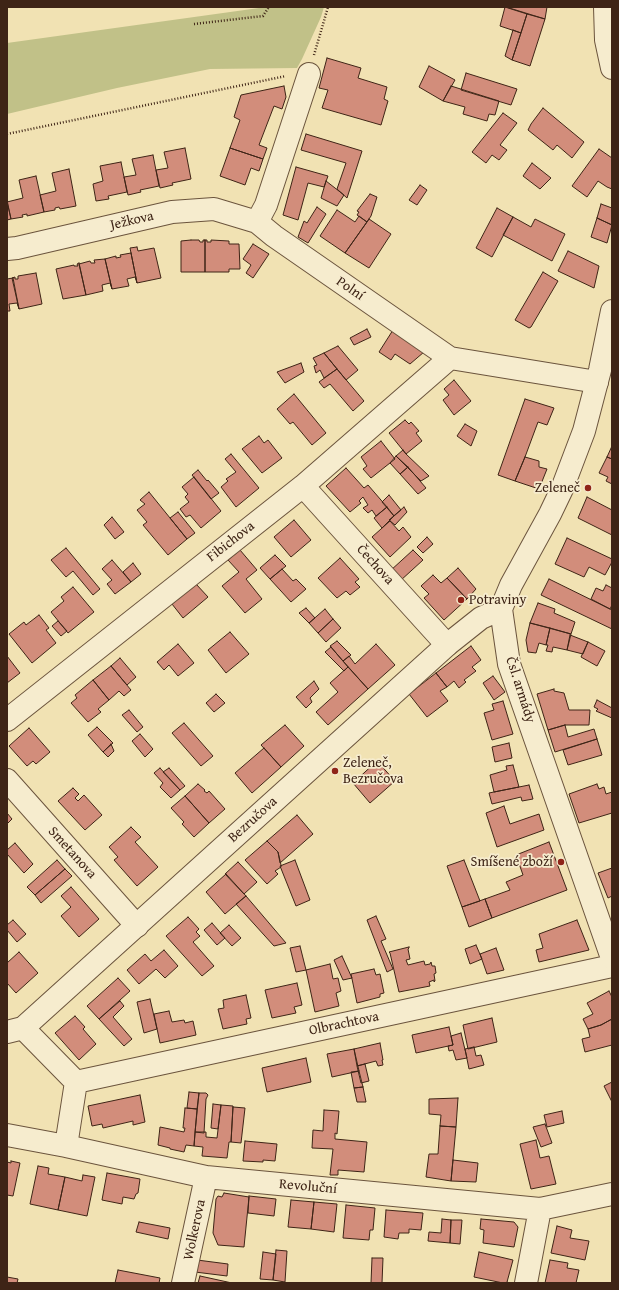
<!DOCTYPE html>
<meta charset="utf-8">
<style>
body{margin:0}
#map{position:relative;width:619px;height:1290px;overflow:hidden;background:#f1e2b3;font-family:"Gentium Book Plus",serif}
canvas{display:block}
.frame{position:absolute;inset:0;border:8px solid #3e2416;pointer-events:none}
</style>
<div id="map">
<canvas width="619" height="1290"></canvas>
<div class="frame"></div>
</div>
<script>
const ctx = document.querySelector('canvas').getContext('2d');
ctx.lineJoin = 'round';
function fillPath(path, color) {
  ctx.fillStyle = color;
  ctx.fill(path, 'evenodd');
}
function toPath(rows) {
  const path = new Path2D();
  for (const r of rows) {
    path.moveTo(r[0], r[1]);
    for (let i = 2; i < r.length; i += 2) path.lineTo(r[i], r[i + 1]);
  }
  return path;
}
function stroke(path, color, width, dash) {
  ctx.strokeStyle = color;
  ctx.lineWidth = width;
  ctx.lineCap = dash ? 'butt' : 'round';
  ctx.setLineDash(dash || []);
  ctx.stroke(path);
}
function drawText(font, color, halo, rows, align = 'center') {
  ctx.font = font + ' "Gentium Book Plus",serif';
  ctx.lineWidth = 3.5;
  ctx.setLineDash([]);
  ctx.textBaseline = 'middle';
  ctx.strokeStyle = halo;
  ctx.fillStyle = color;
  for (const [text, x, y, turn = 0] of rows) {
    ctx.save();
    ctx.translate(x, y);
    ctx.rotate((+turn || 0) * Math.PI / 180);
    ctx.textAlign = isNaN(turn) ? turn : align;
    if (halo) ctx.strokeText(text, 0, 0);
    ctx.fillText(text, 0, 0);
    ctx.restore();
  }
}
fillPath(toPath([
 [260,7,324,7,321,17,302,59,297,68,210,69,117,88,7,114,7,43,259,8]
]), '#c1c188');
const building = toPath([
 [505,7,527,14,521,33,500,26,505,7],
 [506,7,547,7,545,19,506,7],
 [527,14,545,19,530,66,512,60,527,14],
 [513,30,521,33,512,60,505,56,513,30],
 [327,58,361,68,358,78,387,87,384,99,388,101,381,125,322,108,328,90,319,88,327,58],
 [429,66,455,80,443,101,419,87,429,66],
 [466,73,517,89,511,105,461,90,466,73],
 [284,86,286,97,282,109,274,106,259,145,267,148,263,159,230,148,240,120,234,117,241,95,284,86],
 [451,86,499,101,495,115,489,114,487,121,463,114,465,107,443,101,451,86],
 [543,108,584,142,572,158,557,145,553,150,528,130,531,124,543,108],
 [503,113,517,123,500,145,507,150,499,160,492,155,486,163,472,152,503,113],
 [306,134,362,151,347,198,337,189,346,163,301,150,306,134],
 [185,148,191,179,172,183,173,185,160,188,156,170,168,168,164,152,185,148],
 [230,148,263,159,259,171,251,168,245,185,220,176,230,148],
 [599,149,612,158,612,189,607,187,598,181,587,197,572,186,599,149],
 [153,155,159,186,140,190,141,192,128,195,124,177,136,175,132,159,153,155],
 [121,162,127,192,108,196,109,199,96,201,93,184,103,181,100,166,121,162],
 [532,163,551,178,540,189,523,176,532,163],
 [296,167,328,176,324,187,308,183,298,220,283,215,296,167],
 [69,169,76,206,60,209,59,207,55,208,55,210,44,212,40,195,56,191,52,173,69,169],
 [36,176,44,212,27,216,27,214,22,215,23,217,11,219,7,202,23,198,19,180,36,176],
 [326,181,344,195,337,206,321,198,326,181],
 [420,185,427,190,417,205,409,200,420,185],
 [370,194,377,197,371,216,367,222,357,215,359,212,357,211,370,194],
 [7,200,11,219,7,220,7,200],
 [601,204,612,208,612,225,597,218,601,204],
 [317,207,326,214,308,243,298,237,304,221,307,223,317,207],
 [497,208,513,217,492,257,476,248,497,208],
 [337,210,355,222,359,216,367,222,345,253,320,236,337,210],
 [513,217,531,227,535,219,565,234,552,261,503,235,513,217],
 [597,218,612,225,607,243,591,237,597,218],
 [369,219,391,234,369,268,345,253,369,219],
 [191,240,199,240,200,242,203,242,203,240,205,240,205,272,181,272,181,241,191,240],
 [205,240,207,240,207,242,211,242,211,240,229,241,229,244,239,244,240,269,229,269,229,272,205,272,205,240],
 [253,244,269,254,253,278,246,273,251,265,243,259,253,244],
 [137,247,138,251,154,248,161,278,137,283,130,248,137,247],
 [568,251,599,266,594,288,558,271,568,251],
 [131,253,137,283,135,277,127,279,129,286,112,289,105,259,116,256,116,258,121,257,120,255,131,253],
 [105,259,112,289,110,283,102,285,103,291,86,295,79,264,90,261,91,263,95,263,94,260,105,259],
 [79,263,86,295,63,299,56,269,74,265,74,266,78,266,77,264,79,263],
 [543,272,558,281,531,327,529,328,515,320,543,272],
 [36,273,42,304,19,309,12,278,15,277,15,279,18,279,18,276,36,273],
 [13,278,19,309,17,303,9,304,10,311,7,311,7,279,13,278],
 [367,329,371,337,354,345,350,338,367,329],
 [393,330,424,352,410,364,395,354,391,360,379,352,393,330],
 [338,346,358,370,346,380,324,353,338,346],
 [324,353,337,369,324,378,320,370,316,373,314,366,317,365,313,358,324,353],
 [301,363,304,372,285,383,277,372,301,363],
 [337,369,364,401,353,411,330,384,324,388,319,382,337,369],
 [454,380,471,401,454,415,443,400,449,395,444,389,454,380],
 [294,394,326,433,312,445,293,422,290,424,277,409,294,394],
 [525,399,554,408,547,425,538,422,525,457,515,481,498,475,525,399],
 [405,420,409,424,411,422,419,431,416,433,422,441,406,454,389,433,405,420],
 [465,424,477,431,471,446,457,436,465,424],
 [259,436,264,443,268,440,282,458,262,473,242,449,259,436],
 [381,441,395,459,371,478,363,469,367,466,361,457,381,441],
 [612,446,612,459,607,457,612,446],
 [403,450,406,454,429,476,421,481,396,456,403,450],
 [231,454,259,488,236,507,221,487,228,481,226,479,236,472,225,459,231,454],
 [396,456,408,467,400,474,390,463,396,456],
 [525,457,539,461,539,467,547,469,539,489,515,481,525,457],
 [607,457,612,459,612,484,606,481,608,477,599,473,607,457],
 [408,467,426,488,418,494,400,474,408,467],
 [346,468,364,488,368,485,387,507,376,516,372,510,368,513,363,508,368,505,363,497,359,501,361,503,350,512,326,486,346,468],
 [198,470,207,481,208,480,219,493,211,499,192,475,198,470],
 [194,477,221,511,201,528,190,515,186,517,180,509,189,502,185,497,188,494,182,487,194,477],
 [149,492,187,539,168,555,143,525,147,522,137,510,145,504,140,500,149,492],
 [389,495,401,510,394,516,382,502,389,495],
 [587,497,612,510,612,535,578,518,587,497],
 [387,507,394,516,382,528,374,518,387,507],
 [404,507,407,512,395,525,389,520,404,507],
 [178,512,195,533,187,539,170,518,178,512],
 [112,517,124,532,115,539,104,525,112,517],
 [294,520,311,540,291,557,274,537,294,520],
 [390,521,399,531,403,527,411,537,390,557,372,537,390,521],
 [427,537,433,544,423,553,417,547,427,537],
 [567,538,612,559,612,562,605,575,589,567,584,577,555,564,567,538],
 [66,548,100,589,93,595,73,571,66,577,51,560,66,548],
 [240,550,257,570,246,579,262,599,245,613,222,586,239,572,228,560,240,550],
 [413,550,423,560,400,581,390,571,413,550],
 [275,555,286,566,270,579,260,568,275,555],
 [340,558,359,579,355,582,360,587,350,595,346,591,337,598,318,578,340,558],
 [112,560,131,582,115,594,107,584,112,580,102,569,112,560],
 [133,563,141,574,131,582,123,572,133,563],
 [458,568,476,589,467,599,447,578,458,568],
 [282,569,293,581,296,579,306,589,291,602,270,579,282,569],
 [433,575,441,583,447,578,467,599,444,620,424,598,429,594,421,586,433,575],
 [549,579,612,610,612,629,541,595,549,579],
 [196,584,208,597,183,618,172,604,196,584],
 [606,585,612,588,612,605,610,609,591,599,596,588,603,591,606,585],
 [73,587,94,612,68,633,51,612,64,601,61,597,73,587],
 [538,603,555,609,554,613,575,622,571,634,530,623,538,603],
 [306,608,315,618,309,623,299,613,306,608],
 [325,609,333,619,318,633,309,623,325,609],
 [39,615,49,628,46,630,56,643,32,663,9,634,24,622,26,625,39,615],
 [333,619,341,628,326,642,318,633,333,619],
 [58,621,67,631,61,636,52,626,58,621],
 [530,623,550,628,546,645,539,643,536,653,528,652,526,640,530,623],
 [550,628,571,634,567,650,553,647,552,652,546,651,548,645,546,645,550,628],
 [230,632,249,654,226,673,208,650,230,632],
 [570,635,588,642,583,654,567,650,570,635],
 [337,641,351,655,343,661,330,646,337,641],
 [588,642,605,651,597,666,581,657,588,642],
 [178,644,194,663,178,676,169,665,164,670,157,662,178,644],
 [376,644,395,665,368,689,343,661,349,656,355,664,376,644],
 [471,646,481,660,472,667,476,671,464,680,466,682,459,688,454,681,447,687,436,673,471,646],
 [331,647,348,667,344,671,325,652,331,647],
 [7,656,20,673,7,683,7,656],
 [120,658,136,677,127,685,111,666,120,658],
 [111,666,131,690,124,696,119,691,109,700,93,680,111,666],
 [348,667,368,689,328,725,316,712,338,692,330,683,348,667],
 [436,673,447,687,440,691,448,701,427,717,409,694,436,673],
 [493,676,505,692,494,700,483,683,493,676],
 [93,680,109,700,98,709,101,712,88,722,71,703,77,698,75,695,93,680],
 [314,681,319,689,310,698,312,702,306,708,296,697,314,681],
 [554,689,554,691,564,693,569,710,590,710,589,725,565,725,548,730,537,694,554,689],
 [216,694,225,703,214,712,206,703,216,694],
 [597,700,612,708,612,718,596,711,598,709,594,707,597,700],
 [503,701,513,734,492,740,484,713,494,710,492,704,503,701],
 [129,710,143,727,137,732,122,715,129,710],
 [184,723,213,756,201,766,172,733,184,723],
 [285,725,304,746,281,767,261,745,285,725],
 [565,725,568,737,594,729,597,739,555,752,548,730,565,725],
 [97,727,113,743,103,752,88,735,97,727],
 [29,728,50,752,36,764,33,761,27,766,9,746,29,728],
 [140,734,153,749,145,757,132,741,140,734],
 [597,739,602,755,568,765,563,750,597,739],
 [509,743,512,758,495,762,492,747,509,743],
 [111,744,114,751,108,757,103,752,111,744],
 [264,748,281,767,252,793,235,773,264,748],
 [377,761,395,781,370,803,353,783,377,761],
 [513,765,519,787,494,792,490,775,507,770,506,766,513,765],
 [160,768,180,790,171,798,160,787,163,783,154,773,160,768],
 [169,768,185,786,180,790,163,772,169,768],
 [198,784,205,790,204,791,207,793,209,791,225,809,209,823,185,796,198,784],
 [597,784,599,789,604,787,606,794,612,792,612,813,579,823,569,794,597,784],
 [529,785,533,799,522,801,521,797,492,804,489,793,529,785],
 [73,788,79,794,75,798,78,801,84,795,102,815,85,830,58,801,73,788],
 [185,796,209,823,194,837,182,824,184,822,171,808,185,796],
 [504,806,510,824,539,814,544,830,497,847,486,813,504,806],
 [7,813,12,819,7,824,7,813],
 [297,815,313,834,280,863,278,852,267,841,297,815],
 [131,827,141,837,135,842,158,867,137,886,114,860,118,857,109,847,131,827],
 [267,841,278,852,281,865,281,867,275,871,278,874,267,884,245,860,267,841],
 [549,842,567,890,492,918,485,899,510,890,506,882,523,875,516,855,549,842],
 [15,843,33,864,24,873,7,854,7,850,15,843],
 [57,860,65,869,35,895,27,887,57,860],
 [295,860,310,900,296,906,280,866,295,860],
 [464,860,480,901,462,907,447,866,464,860],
 [238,862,257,882,244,894,225,874,238,862],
 [612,868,612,896,608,898,598,873,612,868],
 [65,869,72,876,41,903,35,895,65,869],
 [226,874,246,896,225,914,206,892,226,874],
 [71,887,99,919,79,937,61,916,71,907,61,896,71,887],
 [246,896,286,943,274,946,236,904,246,896],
 [485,899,492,918,469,927,462,907,485,899],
 [376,916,386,939,381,941,393,969,387,972,367,920,376,916],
 [188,917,199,929,196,932,200,936,193,942,214,966,202,976,166,936,188,917],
 [13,920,26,934,17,942,7,930,7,925,13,920],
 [577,920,589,950,539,962,536,950,543,948,539,934,577,920],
 [212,923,225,938,217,945,204,930,212,923],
 [229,925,241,938,232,946,220,933,229,925],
 [476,945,482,959,470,964,465,949,476,945],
 [300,946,306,970,296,972,290,948,300,946],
 [409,947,409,948,408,949,410,959,406,960,408,965,424,961,425,965,430,964,431,962,432,966,435,966,436,973,434,974,435,981,434,982,434,980,429,982,430,986,399,992,390,953,389,952,409,947],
 [496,948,504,970,487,974,480,954,496,948],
 [164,950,178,966,165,978,156,969,139,984,127,970,145,954,151,961,164,950],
 [19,952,38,973,16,993,7,983,7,963,19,952],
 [342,956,352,978,343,980,334,960,342,956],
 [330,964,333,979,338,978,341,991,336,993,339,1006,315,1012,306,970,330,964],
 [374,969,376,975,380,974,384,993,380,994,380,997,357,1003,351,974,374,969],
 [118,978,130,991,99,1019,87,1006,118,978],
 [297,983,302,1005,294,1007,296,1013,272,1018,265,990,297,983],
 [609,991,612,997,612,1019,601,1025,588,1029,583,1019,593,1014,587,1003,609,991],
 [246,995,251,1018,246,1019,247,1024,223,1029,218,1009,224,1008,223,1000,246,995],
 [150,999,157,1029,144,1033,137,1002,150,999],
 [120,1001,124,1006,113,1017,132,1039,124,1046,99,1019,120,1001],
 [169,1011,172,1022,184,1020,185,1023,193,1021,196,1035,160,1043,154,1014,169,1011],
 [75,1016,85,1027,83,1029,96,1044,79,1060,55,1033,75,1016],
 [492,1018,497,1042,468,1049,463,1025,492,1018],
 [612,1019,612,1045,585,1052,582,1039,590,1037,588,1029,601,1025,612,1019],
 [449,1027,453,1045,416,1053,412,1035,449,1027],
 [461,1033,467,1058,456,1060,453,1050,449,1051,448,1046,453,1045,451,1036,461,1033],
 [380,1043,383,1060,382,1060,383,1065,378,1066,376,1061,357,1066,354,1049,380,1043],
 [474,1047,476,1056,481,1055,484,1065,469,1069,465,1049,474,1047],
 [354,1049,359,1071,332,1077,327,1054,354,1049],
 [306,1058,311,1082,267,1092,262,1068,306,1058],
 [365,1064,369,1081,361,1083,357,1066,365,1064],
 [359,1071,363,1087,354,1088,351,1072,359,1071],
 [612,1082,612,1102,604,1086,612,1082],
 [363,1087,366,1102,357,1102,354,1088,363,1087],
 [189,1092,199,1093,197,1109,187,1108,189,1092],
 [199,1093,206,1093,208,1095,206,1099,204,1133,195,1132,199,1093],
 [140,1095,145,1122,133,1125,133,1121,103,1128,102,1124,92,1126,88,1106,140,1095],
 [458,1098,456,1127,440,1126,441,1115,429,1114,429,1099,458,1098],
 [213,1104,221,1105,218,1129,211,1128,213,1104],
 [221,1105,233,1106,231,1142,229,1142,227,1158,202,1156,203,1147,194,1146,195,1132,206,1132,206,1137,217,1138,221,1105],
 [233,1107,245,1108,241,1143,231,1142,233,1107],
 [185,1108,197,1109,194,1146,186,1145,184,1152,170,1149,170,1148,158,1145,160,1127,184,1132,185,1128,183,1128,185,1108],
 [324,1110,339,1111,337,1134,335,1133,335,1139,367,1142,364,1172,338,1170,338,1175,330,1175,333,1149,312,1148,313,1130,323,1131,324,1110],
 [562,1111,564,1123,547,1127,544,1115,562,1111],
 [545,1124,552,1143,541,1147,533,1127,545,1124],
 [440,1126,456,1127,451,1181,426,1177,429,1154,438,1154,440,1126],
 [536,1140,540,1158,549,1156,556,1184,531,1189,520,1144,536,1140],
 [245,1141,277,1144,275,1161,263,1160,263,1162,243,1161,245,1141],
 [453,1160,478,1163,476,1182,451,1181,453,1160],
 [11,1161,20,1163,13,1196,7,1195,7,1162,11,1163,11,1161],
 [38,1166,49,1168,48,1174,65,1177,58,1210,30,1204,38,1166],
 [107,1173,140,1179,138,1193,136,1194,134,1199,123,1197,122,1204,102,1200,107,1173],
 [83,1175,95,1177,87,1216,58,1210,65,1177,82,1181,83,1175],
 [224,1193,249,1197,244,1247,218,1245,213,1233,216,1199,218,1196,222,1197,224,1193],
 [249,1196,276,1199,274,1216,248,1213,249,1196],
 [291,1200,314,1202,311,1229,288,1227,291,1200],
 [314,1202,337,1204,334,1232,311,1229,314,1202],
 [346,1205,375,1208,373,1230,370,1230,369,1240,343,1238,346,1205],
 [386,1210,423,1213,421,1230,409,1229,409,1233,399,1233,398,1239,384,1237,386,1210],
 [442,1219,451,1220,450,1243,428,1241,429,1232,441,1233,442,1219],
 [481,1219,514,1222,518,1227,514,1247,483,1243,484,1230,480,1229,481,1219],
 [451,1220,462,1220,460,1244,450,1243,451,1220],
 [139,1222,170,1228,168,1239,136,1232,139,1222],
 [557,1226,572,1230,570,1238,589,1241,585,1260,551,1253,557,1226],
 [276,1250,287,1251,285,1282,273,1280,276,1250],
 [263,1252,276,1254,273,1280,260,1279,263,1252],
 [479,1252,513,1260,507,1282,510,1283,503,1283,474,1277,479,1252],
 [372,1258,383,1258,382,1283,371,1283,372,1258],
 [197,1260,228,1264,227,1276,195,1272,197,1260],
 [550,1260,568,1263,567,1268,579,1270,576,1283,545,1283,550,1260],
 [118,1270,160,1278,159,1283,115,1283,118,1270],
 [200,1276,232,1283,198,1283,200,1276],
 [7,1277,18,1279,17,1283,7,1283,7,1277]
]);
fillPath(building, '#d28d7b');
stroke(building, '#3e2416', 1);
const minor = toPath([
 [257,222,266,205,309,74],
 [7,249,17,248,172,212,214,209,257,222,274,236,450,358,597,382],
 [303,486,447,645],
 [7,720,303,486,450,358],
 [7,780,137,926],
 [23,1028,76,1082,66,1146],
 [76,1082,612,966],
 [7,1135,66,1146,206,1177,540,1209,612,1194],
 [183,1283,206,1177],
 [526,1283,540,1209]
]);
const tertiary = toPath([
 [605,7,606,40,612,68],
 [612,311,600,370,584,431,562,489,550,514,511,585,501,609,509,664,612,958],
 [7,1032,23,1028,447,645,481,618,501,609]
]);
stroke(minor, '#6b543d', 24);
stroke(tertiary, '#6b543d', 24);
stroke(toPath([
 [194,24,263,16,269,7],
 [314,55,328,7],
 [7,134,286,76]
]), '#3e2416', 2.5, [1, 2]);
stroke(minor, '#f6ecce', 22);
stroke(tertiary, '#f6ecce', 22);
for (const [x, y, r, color] of [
 [588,488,4,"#8f2418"],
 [461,600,4,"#8f2418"],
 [335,771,4,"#8f2418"],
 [561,862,4,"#8f2418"]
]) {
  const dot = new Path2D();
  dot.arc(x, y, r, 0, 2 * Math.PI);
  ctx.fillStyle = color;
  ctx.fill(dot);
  stroke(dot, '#f6ecce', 1.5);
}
drawText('14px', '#3e2416', '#f6ecce', [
 ["Ježkova",132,221,-13],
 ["Polní",350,289,35],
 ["Fibichova",231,542,-38],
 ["Čechova",375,565,48],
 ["Čsl. armády",520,690,72],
 ["Bezručova",253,820,-42],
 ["Smetanova",72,853,48],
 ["Olbrachtova",344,1024,-12],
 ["Revoluční",308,1187,5],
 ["Wolkerova",195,1230,-78]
]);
drawText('14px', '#3e2416', '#f6ecce', [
 ["Zeleneč",580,488],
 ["Potraviny",469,600,"left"],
 ["Zeleneč,",343,763,"left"],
 ["Bezručova",343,779,"left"],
 ["Smíšené zboží",553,862]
], 'right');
</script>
